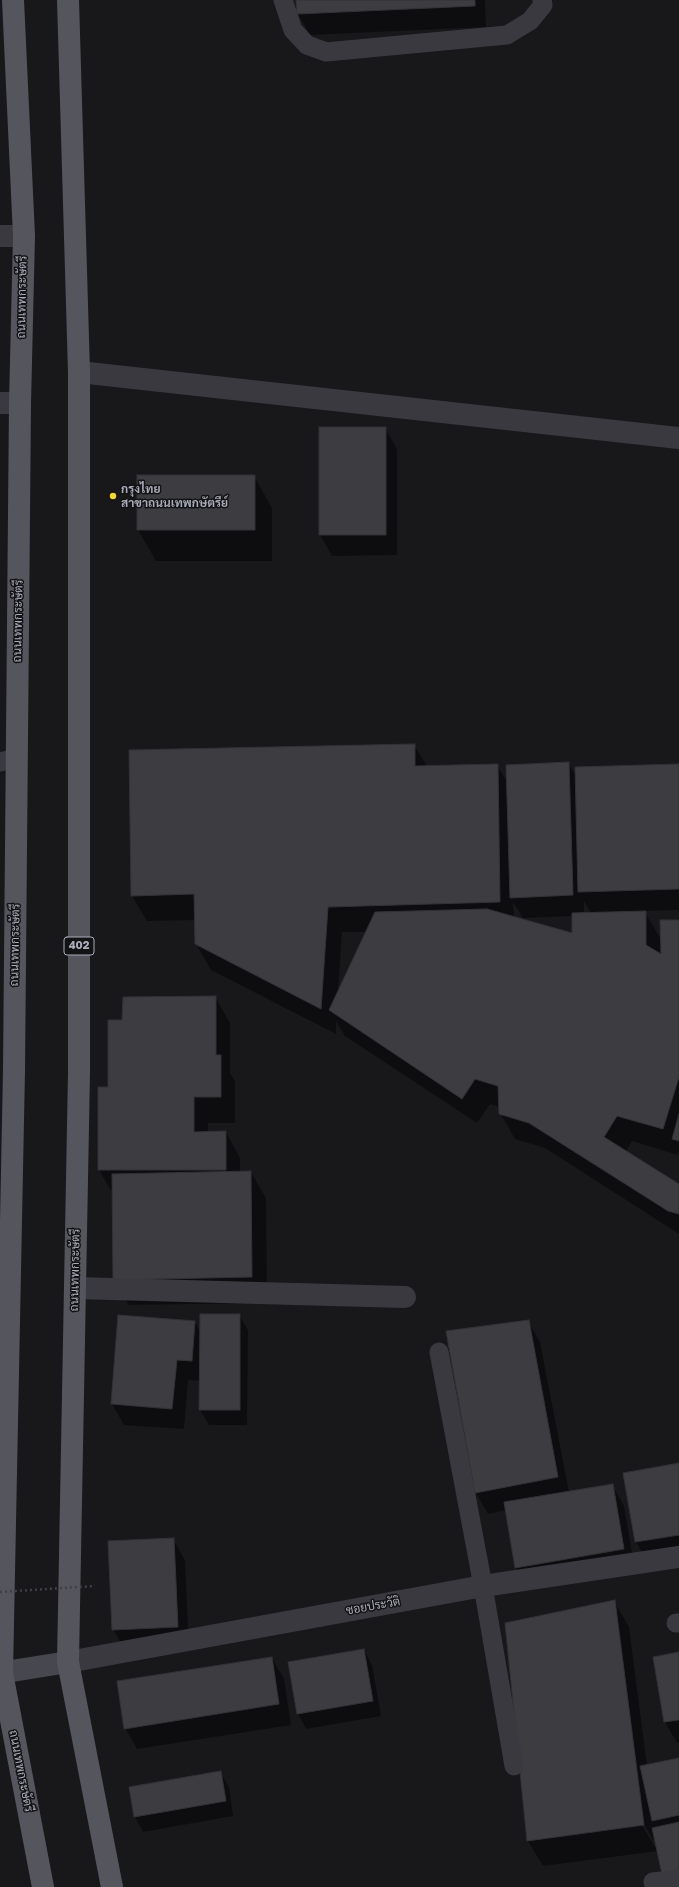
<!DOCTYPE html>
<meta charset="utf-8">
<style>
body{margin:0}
canvas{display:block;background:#18171a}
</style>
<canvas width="679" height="1887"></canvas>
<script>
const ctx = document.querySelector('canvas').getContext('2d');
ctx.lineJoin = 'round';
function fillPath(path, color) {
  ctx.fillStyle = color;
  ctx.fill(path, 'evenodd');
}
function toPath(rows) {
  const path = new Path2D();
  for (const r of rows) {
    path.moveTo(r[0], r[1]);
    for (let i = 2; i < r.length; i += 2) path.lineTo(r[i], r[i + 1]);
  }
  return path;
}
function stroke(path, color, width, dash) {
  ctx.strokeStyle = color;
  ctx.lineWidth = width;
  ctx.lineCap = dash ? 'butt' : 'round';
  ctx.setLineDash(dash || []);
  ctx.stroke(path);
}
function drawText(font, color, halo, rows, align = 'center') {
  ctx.font = font + ' "Golos Text",Sarabun,sans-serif';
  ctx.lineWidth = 3;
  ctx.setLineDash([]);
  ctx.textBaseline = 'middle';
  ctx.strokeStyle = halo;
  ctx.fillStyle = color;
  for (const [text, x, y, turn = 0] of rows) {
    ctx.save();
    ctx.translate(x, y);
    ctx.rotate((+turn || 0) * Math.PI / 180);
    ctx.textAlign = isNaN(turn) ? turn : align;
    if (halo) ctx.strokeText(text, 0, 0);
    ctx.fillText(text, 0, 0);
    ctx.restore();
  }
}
fillPath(toPath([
 [297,0,485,0,486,27,310,35,298,14],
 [385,428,397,449,397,555,332,556,320,535],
 [254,476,272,508,272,561,156,561,138,530],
 [414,745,427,766,497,765,507,782,568,763,576,776,679,766,679,910,644,911,662,941,679,921,679,1151,678,1155,632,1141,626,1151,679,1185,679,1234,545,1148,515,1139,500,1113,500,1107,490,1104,477,1123,345,1036,336,1021,336,1034,211,970,196,944,196,920,147,921,132,896],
 [584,901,591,913,584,914],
 [513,902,523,918,573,916,573,935,514,918],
 [342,932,367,932,338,992],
 [215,997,230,1023,230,1073,235,1081,235,1123,208,1123,208,1132,226,1132,240,1158,240,1172,251,1172,266,1198,267,1303,129,1305,114,1280,113,1194,99,1170,109,1088,123,1021],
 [239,1315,248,1330,247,1425,209,1425,200,1410,201,1381,188,1380,184,1429,124,1425,112,1404,119,1316,195,1322,201,1333],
 [528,1321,540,1342,569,1492,612,1485,624,1506,635,1570,528,1588,515,1567,506,1510,488,1514,476,1493],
 [679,1464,679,1558,648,1563,636,1542,624,1474],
 [173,1539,185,1560,189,1648,125,1650,113,1629],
 [614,1601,629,1627,647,1766,679,1759,679,1887,658,1851,543,1866,528,1841],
 [642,1821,657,1846,657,1850,640,1822],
 [364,1650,372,1665,381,1716,306,1729,298,1714,289,1663],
 [679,1653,679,1742,677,1743,665,1722,654,1658],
 [272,1658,284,1679,291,1725,137,1749,125,1728],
 [220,1772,229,1787,233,1816,143,1832,135,1817,130,1788]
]), '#0007');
const building = toPath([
 [296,0,475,0,475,6,297,14,296,0],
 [319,427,386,427,386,535,319,535,319,427],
 [137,475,255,475,255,530,137,530,137,475],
 [415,744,415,766,498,764,500,902,328,907,321,1009,195,944,194,894,131,896,129,750,415,744],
 [569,762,573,895,510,898,506,765,569,762],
 [679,764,679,889,578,892,575,767,679,764],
 [487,909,572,933,572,913,646,911,646,945,661,954,660,920,679,920,679,1077,663,1129,617,1116,604,1137,679,1184,679,1214,668,1211,529,1123,499,1114,498,1086,475,1079,462,1099,329,1010,375,912,487,909],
 [216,996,216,1055,221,1055,221,1097,194,1097,194,1132,226,1131,226,1170,98,1170,98,1087,108,1087,108,1020,122,1020,123,997,216,996],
 [679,1114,679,1141,672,1139,679,1114],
 [251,1171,252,1277,113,1280,112,1174,251,1171],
 [200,1314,240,1314,240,1410,199,1410,200,1314],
 [118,1315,195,1321,192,1361,177,1360,172,1409,111,1404,118,1315],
 [529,1320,558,1477,475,1493,446,1331,529,1320],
 [679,1463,679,1535,635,1542,623,1473,679,1463],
 [613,1484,624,1549,515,1568,504,1502,613,1484],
 [174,1538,178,1627,112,1630,108,1541,174,1538],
 [615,1600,644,1825,527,1841,505,1623,615,1600],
 [364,1649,373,1701,297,1714,288,1662,364,1649],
 [679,1652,679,1720,664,1722,653,1657,679,1652],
 [272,1657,279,1704,124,1729,117,1681,272,1657],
 [679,1758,679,1815,652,1821,640,1766,679,1758],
 [221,1771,226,1801,134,1817,129,1787,221,1771],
 [679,1822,679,1870,662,1874,652,1828,679,1822]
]);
fillPath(building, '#3d3d41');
stroke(building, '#323236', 1);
stroke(toPath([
 [283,0,293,30,307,45,326,52,507,35,530,21,543,5,542,0],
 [0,762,16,758],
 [439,1352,483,1586,514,1766],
 [676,1623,679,1623],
 [653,1882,679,1879]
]), '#39393f', 19);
stroke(toPath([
 [0,236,24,236],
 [79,372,679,438],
 [0,403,20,403],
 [75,1288,405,1297],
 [68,1662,483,1586,679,1557]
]), '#39393f', 22);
stroke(toPath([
 [0,1673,68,1662]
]), '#47474f', 22);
stroke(toPath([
 [13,0,24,236,20,403,14,1070,2,1673,43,1887],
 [68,0,79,372,79,1072,68,1662,112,1887]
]), '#55555e', 22);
stroke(toPath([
 [0,1592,95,1586]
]), '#3f3f46', 2.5, [2, 3]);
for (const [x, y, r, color] of [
 [113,496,4,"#f1d739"]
]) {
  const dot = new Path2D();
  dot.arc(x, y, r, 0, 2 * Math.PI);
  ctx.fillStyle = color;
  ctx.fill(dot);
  stroke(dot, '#131215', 1.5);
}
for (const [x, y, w] of [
 [79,946,30]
]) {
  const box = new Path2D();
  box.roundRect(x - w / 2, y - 9, w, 18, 3);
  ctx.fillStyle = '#131215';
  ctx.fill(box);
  stroke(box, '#aaacb9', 1);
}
drawText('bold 11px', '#aaacb9', null, [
 ["402",79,946]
]);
drawText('12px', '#aaacb9', '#131215', [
 ["ถนนเทพกระษัตรี",22,297,-89],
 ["ถนนเทพกระษัตรี",18,621,-89],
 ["ถนนเทพกระษัตรี",15,945,-89],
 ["ถนนเทพกระษัตรี",75,1270,-89],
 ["ซอยประวัติ",373,1606,-10],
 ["ถนนเทพกระษัตรี",21,1771,79]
]);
drawText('bold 12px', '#aaacb9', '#131215', [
 ["กรุงไทย",121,489],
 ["สาขาถนนเทพกษัตรีย์",121,503]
], 'left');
</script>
